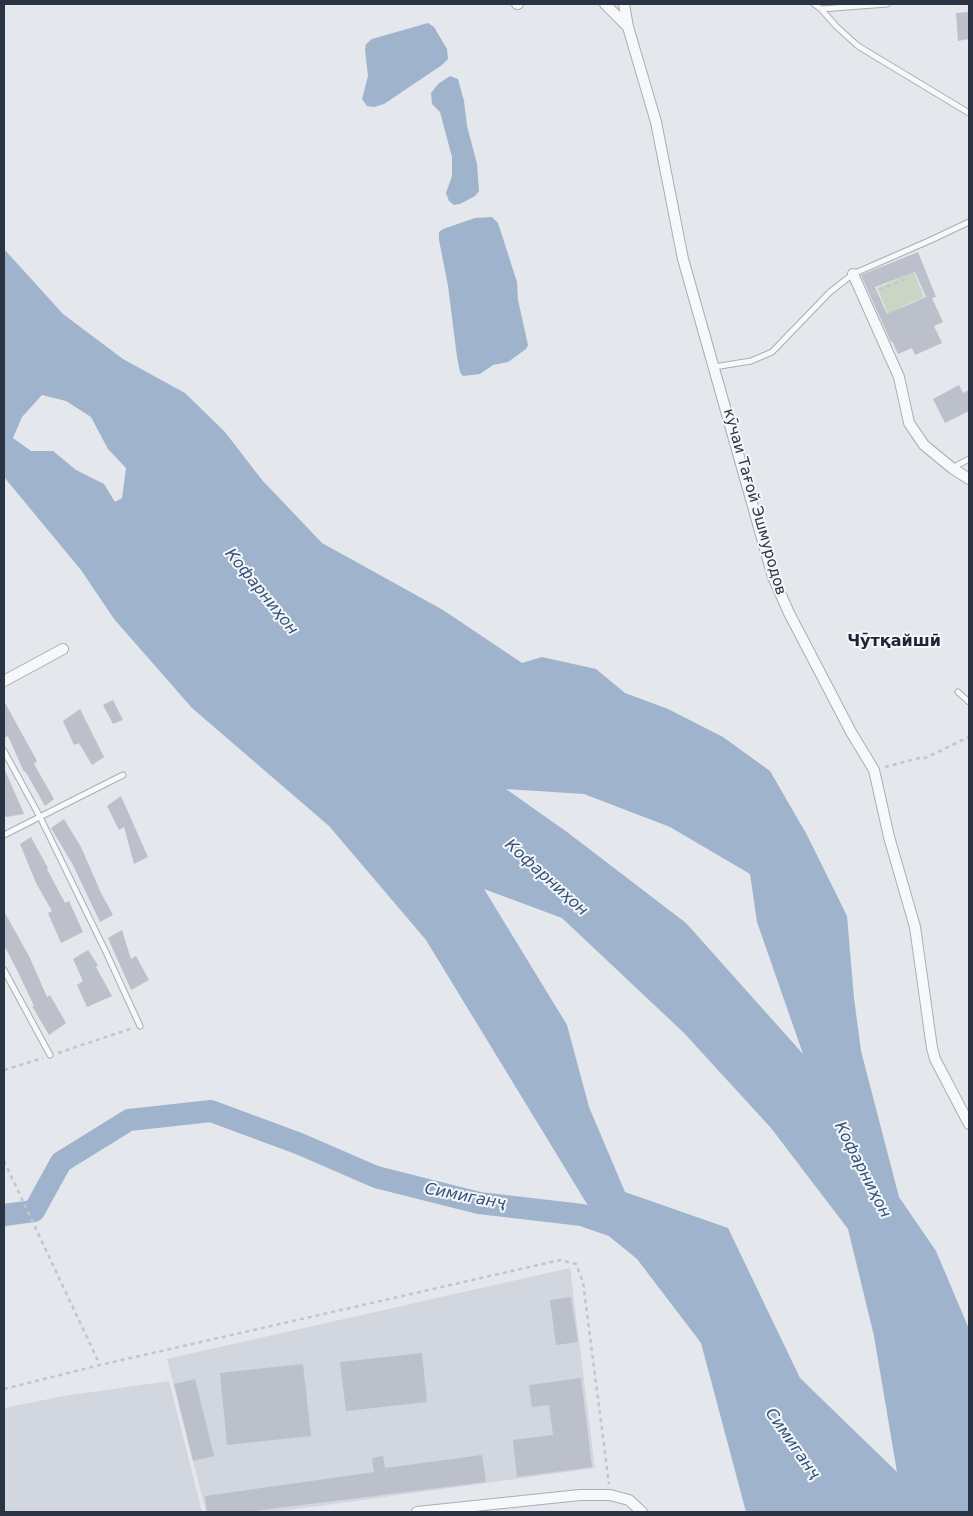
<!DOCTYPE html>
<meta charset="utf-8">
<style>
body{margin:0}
#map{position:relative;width:973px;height:1516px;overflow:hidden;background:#e4e7ec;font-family:"DejaVu Sans",sans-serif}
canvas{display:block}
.frame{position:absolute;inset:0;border:5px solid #2b3445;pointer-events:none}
</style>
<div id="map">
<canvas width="973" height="1516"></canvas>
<div class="frame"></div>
</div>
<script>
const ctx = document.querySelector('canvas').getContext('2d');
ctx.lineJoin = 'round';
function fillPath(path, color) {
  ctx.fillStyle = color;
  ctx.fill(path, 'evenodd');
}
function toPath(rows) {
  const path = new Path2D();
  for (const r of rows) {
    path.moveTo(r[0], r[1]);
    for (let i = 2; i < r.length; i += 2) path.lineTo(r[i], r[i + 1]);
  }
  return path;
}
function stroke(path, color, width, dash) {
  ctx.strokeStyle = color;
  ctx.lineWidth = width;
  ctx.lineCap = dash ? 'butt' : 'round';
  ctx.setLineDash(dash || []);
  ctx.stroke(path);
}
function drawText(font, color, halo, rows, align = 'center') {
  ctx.font = font + ' "DejaVu Sans",sans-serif';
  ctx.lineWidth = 4;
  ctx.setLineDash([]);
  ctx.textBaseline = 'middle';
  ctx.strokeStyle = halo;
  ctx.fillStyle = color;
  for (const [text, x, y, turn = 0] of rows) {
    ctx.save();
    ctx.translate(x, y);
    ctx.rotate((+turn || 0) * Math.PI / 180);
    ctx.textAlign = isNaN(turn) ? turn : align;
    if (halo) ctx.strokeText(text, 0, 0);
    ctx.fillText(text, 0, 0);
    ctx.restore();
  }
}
fillPath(toPath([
 [570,1268,595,1468,275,1512,206,1512,167,1359],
 [169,1381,202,1512,4,1512,4,1408,64,1396]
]), '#d2d6de');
fillPath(toPath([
 [914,272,924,297,901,307,904,315,891,321,877,288]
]), '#c9d6c5');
fillPath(toPath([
 [428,23,434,27,447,49,448,59,442,65,384,104,374,107,367,106,362,99,368,76,365,50,366,44,372,39],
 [450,76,458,79,464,101,467,126,477,164,479,191,475,196,460,204,454,205,449,201,446,193,452,176,452,157,440,112,432,104,431,93,438,84],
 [492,217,498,223,517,282,518,300,528,345,526,349,508,362,493,365,480,374,463,376,460,372,457,357,448,286,439,240,439,232,443,229,475,218],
 [4,249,63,314,123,359,185,393,225,432,262,480,322,543,443,610,522,663,542,657,596,669,625,693,668,709,723,737,770,771,807,835,847,916,854,998,861,1051,899,1197,936,1251,969,1329,969,1512,746,1512,701,1343,637,1259,604,1232,426,940,329,826,192,708,114,619,81,570,4,477],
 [42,395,66,401,91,417,108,449,126,468,122,498,115,502,104,484,76,470,53,451,31,451,13,438,22,417],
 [506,789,584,794,670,827,750,874,757,922,803,1054,686,923,567,832],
 [484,889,562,918,684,1033,771,1128,848,1229,874,1336,897,1472,800,1378,728,1228,625,1192,589,1107,567,1025]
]), '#9fb4cc');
stroke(toPath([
 [4,1215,34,1211,61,1162,129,1120,211,1111,300,1144,376,1177,479,1203,582,1215,614,1226,623,1233]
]), '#9fb4cc', 22);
fillPath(toPath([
 [969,12,969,39,958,41,956,13],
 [918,252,936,297,932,298,943,322,934,326,942,343,915,355,912,348,898,354,892,341,891,342,861,275],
 [915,272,926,297,887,314,875,287],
 [959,385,963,393,969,390,969,411,945,423,933,399],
 [113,700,123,720,113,724,103,705],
 [4,701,37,761,34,764,54,799,45,806,25,771,24,772,8,736,4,738],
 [80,709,104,757,92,765,79,743,74,745,63,721],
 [4,768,24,814,6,817,4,811],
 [121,796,148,857,134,864,124,827,119,830,107,806],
 [64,819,81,847,101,893,113,915,100,922,73,865,51,828],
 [31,837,48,868,47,869,65,903,69,901,83,932,61,943,48,913,52,911,36,883,20,844],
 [4,911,30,958,47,997,50,995,66,1023,49,1035,32,1006,34,1006,19,974,4,945],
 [122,930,131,959,136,956,149,980,131,990,108,938],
 [88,950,98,965,96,967,112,996,87,1007,77,985,83,981,73,959],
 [571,1297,578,1342,556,1345,550,1300],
 [422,1353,427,1402,346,1411,340,1362],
 [303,1364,311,1436,227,1445,220,1373],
 [581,1378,592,1467,517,1477,513,1440,553,1435,549,1405,532,1407,529,1385],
 [195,1379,214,1456,193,1461,174,1384],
 [482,1455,486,1482,246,1512,207,1512,205,1496,374,1472,372,1458,383,1456,385,1468]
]), '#bbc0ca');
const service = toPath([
 [814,4,821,9,887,4],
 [821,9,836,26,858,46,969,113],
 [714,367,751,361,772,352,830,292,853,274,931,240,969,222],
 [952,468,969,459],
 [958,692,969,702],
 [4,751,40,817,105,950,140,1026],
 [4,835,123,775],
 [4,970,50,1055]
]);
const minor = toPath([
 [517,4,518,4],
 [605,4,627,26],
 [624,4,628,27,656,122,683,259,773,577,789,613,851,732,874,770,889,837,915,927,932,1048,935,1059,969,1124],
 [853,274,899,377,909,423,924,445,952,468,969,479],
 [4,681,63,649],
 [417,1512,580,1495,610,1495,629,1500,642,1512]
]);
stroke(service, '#a9aeb7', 7);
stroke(minor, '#a9aeb7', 12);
stroke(toPath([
 [872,293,906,279],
 [885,767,919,758,923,759,969,737],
 [58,1053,133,1028],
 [4,1070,43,1058],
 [4,1161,100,1365],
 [4,1389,100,1365,560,1260,576,1264,583,1282,609,1484]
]), '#c2c5cb', 2.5, [4, 4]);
stroke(service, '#f7f8fa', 5);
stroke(minor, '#f7f8fa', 10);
drawText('15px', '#2b3445', '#f4f6f9', [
 ["кӯчаи Тағой Эшмуродов",754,502,74]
]);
drawText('italic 16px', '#34527a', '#f4f6f9', [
 ["Кофарниҳон",261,592,51],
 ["Кофарниҳон",546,878,42],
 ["Кофарниҳон",862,1170,63],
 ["Симиганҷ",465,1197,11],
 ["Симиганҷ",792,1444,55]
]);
drawText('bold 16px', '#1d2536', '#f4f6f9', [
 ["Чӯтқайшӣ",894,642]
]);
</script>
